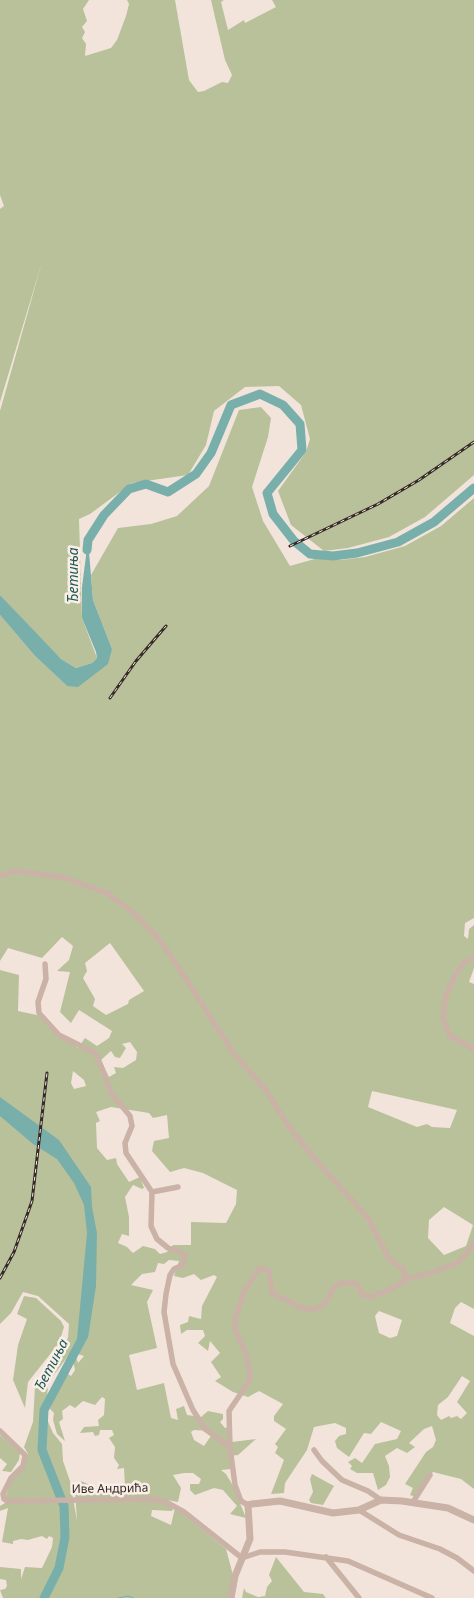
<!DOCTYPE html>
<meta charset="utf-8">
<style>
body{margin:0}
canvas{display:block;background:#f2e4db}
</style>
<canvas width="474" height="1598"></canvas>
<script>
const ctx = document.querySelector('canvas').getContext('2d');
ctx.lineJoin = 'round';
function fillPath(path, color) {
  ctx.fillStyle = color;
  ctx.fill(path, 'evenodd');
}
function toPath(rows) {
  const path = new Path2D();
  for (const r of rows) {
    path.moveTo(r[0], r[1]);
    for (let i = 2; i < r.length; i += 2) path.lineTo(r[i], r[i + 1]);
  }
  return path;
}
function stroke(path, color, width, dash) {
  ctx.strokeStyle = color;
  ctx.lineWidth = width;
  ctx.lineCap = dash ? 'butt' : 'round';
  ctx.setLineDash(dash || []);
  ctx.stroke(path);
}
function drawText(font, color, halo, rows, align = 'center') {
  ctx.font = font + ' "Noto Sans",sans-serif';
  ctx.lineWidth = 5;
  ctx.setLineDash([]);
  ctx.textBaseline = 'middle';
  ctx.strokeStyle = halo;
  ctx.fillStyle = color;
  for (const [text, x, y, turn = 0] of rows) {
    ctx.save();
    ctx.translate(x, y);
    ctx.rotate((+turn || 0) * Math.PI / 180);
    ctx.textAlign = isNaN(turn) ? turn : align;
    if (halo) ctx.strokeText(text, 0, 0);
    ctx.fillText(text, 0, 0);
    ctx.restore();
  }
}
fillPath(toPath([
 [0,0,89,0,83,9,87,21,82,27,85,32,82,38,86,44,85,56,111,48,117,40,126,16,129,4,127,0,175,0,189,80,198,92,204,91,222,82,228,83,232,75,225,60,211,0,224,0,221,2,228,30,244,20,245,23,276,7,272,0,474,0,474,475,425,517,389,537,348,548,324,551,291,525,278,491,306,452,310,439,301,405,279,386,245,387,214,411,206,445,188,475,132,483,90,514,79,519,82,618,97,658,92,663,76,668,61,659,44,643,0,595,0,411,42,262,0,402,0,209,4,206,0,195],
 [261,407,271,418,268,437,252,487,263,521,290,566,318,558,341,560,365,557,405,546,441,526,474,498,474,918,465,923,464,936,468,939,469,929,474,925,474,968,469,982,474,984,474,1309,461,1302,455,1308,450,1323,474,1336,474,1489,461,1479,433,1472,421,1485,416,1497,410,1495,413,1488,405,1484,426,1452,433,1447,436,1440,432,1426,424,1429,409,1443,415,1447,407,1453,397,1448,385,1456,389,1466,390,1477,386,1485,378,1490,373,1473,357,1473,350,1469,352,1466,348,1462,355,1458,362,1463,375,1444,397,1439,401,1431,381,1422,371,1434,364,1433,349,1457,337,1448,335,1441,339,1436,346,1434,346,1428,335,1423,314,1427,307,1450,285,1483,284,1493,271,1494,284,1460,275,1453,278,1447,275,1444,286,1429,274,1421,274,1416,283,1404,259,1391,248,1397,233,1392,215,1381,221,1377,211,1362,220,1353,210,1341,208,1351,198,1343,205,1336,203,1330,187,1330,181,1334,180,1325,188,1322,189,1316,201,1319,202,1306,217,1277,214,1275,201,1280,194,1274,183,1278,174,1276,179,1261,169,1260,164,1264,158,1263,155,1272,142,1274,131,1285,153,1290,147,1302,157,1348,129,1355,137,1390,164,1383,171,1418,178,1420,176,1409,184,1406,187,1415,201,1417,208,1411,223,1414,223,1419,220,1422,225,1428,228,1427,232,1442,256,1439,238,1455,229,1456,231,1469,221,1470,226,1474,232,1484,246,1518,230,1514,237,1506,223,1490,214,1488,195,1495,190,1490,190,1484,199,1484,201,1479,193,1473,184,1473,173,1475,181,1488,178,1502,167,1500,165,1503,174,1507,172,1511,152,1510,151,1516,171,1525,175,1508,226,1549,233,1575,228,1598,3,1598,0,1590,5,1589,7,1586,6,1580,0,1579,0,1567,21,1569,21,1579,25,1567,42,1568,52,1547,53,1538,49,1536,47,1539,42,1536,28,1540,21,1539,13,1541,13,1544,2,1542,8,1508,0,1511,0,1506,8,1501,5,1498,12,1479,28,1454,24,1447,33,1422,35,1386,68,1338,69,1324,38,1296,23,1292,11,1313,0,1324,0,970,19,975,18,1011,37,1015,78,1048,85,1038,97,1046,109,1038,112,1031,79,1010,71,1023,60,1012,70,972,57,971,69,960,73,946,62,937,42,958,8,948,0,961,0,615,35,656,67,686,112,649,93,600,91,575,118,528,151,524,177,516,209,486,239,410],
 [110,943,144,991,129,1000,128,1004,106,1015,93,1006,95,999,83,978,87,971,85,963],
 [130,1042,137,1052,136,1060,123,1068,114,1067,116,1073,109,1077,101,1060,111,1051,115,1057,120,1058,126,1048,122,1044],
 [73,1071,84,1080,86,1086,74,1089,71,1083],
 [372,1091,457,1110,450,1128,432,1127,427,1124,417,1127,368,1107],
 [111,1107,149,1113,153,1118,167,1115,169,1138,154,1141,152,1151,170,1172,184,1168,203,1173,237,1190,236,1204,226,1223,191,1222,191,1245,173,1245,167,1252,160,1254,155,1249,143,1246,133,1253,127,1247,118,1243,122,1234,129,1236,129,1217,125,1197,133,1185,142,1189,144,1188,140,1177,129,1182,117,1164,116,1158,107,1160,97,1148,96,1123,100,1121,96,1112],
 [444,1207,473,1225,466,1246,444,1255,428,1238,429,1220],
 [379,1311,402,1320,397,1336,390,1338,379,1333,375,1316],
 [71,1352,84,1356,78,1363,76,1356,73,1361,75,1370,71,1376,68,1374,55,1394,50,1409,54,1413,53,1420,57,1434,65,1441,59,1422,63,1419,62,1411,70,1405,75,1408,83,1401,95,1405,102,1397,105,1399,104,1415,98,1420,99,1426,84,1427,80,1433,93,1432,95,1436,99,1435,100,1430,112,1430,114,1435,109,1438,115,1447,114,1458,119,1465,117,1469,124,1468,125,1487,91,1488,90,1485,81,1481,82,1489,77,1487,75,1491,77,1521,70,1481,63,1461,62,1444,53,1433,46,1417,48,1383],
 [462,1376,470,1381,457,1402,467,1413,461,1419,457,1416,451,1418,449,1416,441,1420,437,1415,438,1405,448,1397],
 [194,1430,211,1431,213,1433,204,1446,194,1440,191,1432],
 [24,1296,36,1298,61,1321,64,1327,59,1343,28,1382,25,1408,13,1380,18,1345,27,1319,17,1314],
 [0,1435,20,1453,19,1460,11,1472,2,1471,7,1464,0,1458],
 [312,1474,334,1486,323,1505,311,1503,309,1500,313,1492,310,1479],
 [276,1557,304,1592,323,1594,326,1598,242,1598,244,1588,246,1592,258,1597,265,1596,267,1587,272,1581,269,1575]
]), '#b9c19b');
fillPath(toPath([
 [88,540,93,600,112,649,108,664,78,687,67,686,35,656,0,615,0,595,61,659,76,668,92,663,97,658,96,652,82,618,82,587],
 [0,1097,59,1140,91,1187,92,1207,97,1233,96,1286,88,1338,77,1339,87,1233,84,1205,74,1183,57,1159,33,1144,0,1116]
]), '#79afab');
stroke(toPath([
 [118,1598,128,1596,134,1598]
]), '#79afab', 1);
stroke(toPath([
 [87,550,88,540,104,515,129,489,146,484,168,492,196,474,211,453,231,405,260,394,283,405,300,424,302,450,267,493,273,514,294,541,310,554,333,556,357,553,398,542,434,522,474,488],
 [44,1598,59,1568,65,1537,64,1506,42,1450,44,1410,83,1337,84,1327]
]), '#79afab', 9);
stroke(toPath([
 [0,876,14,871,62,877,107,893,134,913,157,937,177,965,234,1054,266,1090,287,1124,313,1157,368,1218,390,1260,403,1269,405,1274,403,1281],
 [474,958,464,962,454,978,445,998,443,1018,450,1036,474,1049],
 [45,964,46,979,38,1002,39,1013,59,1035,93,1052,97,1056,111,1093,130,1116,132,1126,125,1143,126,1153,152,1192,151,1226,157,1239,168,1248,182,1253,185,1256,183,1265,174,1269,170,1275,166,1294,164,1312,173,1364,193,1410,205,1429,230,1447,235,1485,241,1501,248,1505],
 [152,1192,178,1187],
 [0,1431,25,1455,23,1466,11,1478,3,1494,4,1499,8,1501,152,1499,166,1502,184,1512,242,1558,260,1552,285,1552,348,1561,432,1598],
 [230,1447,229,1411,248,1383,250,1374,246,1354,236,1332,235,1319,245,1290,258,1270,262,1268,269,1271,272,1293,300,1307,311,1310,320,1307,326,1302,334,1287,343,1282,357,1284,363,1295,371,1297,391,1289,412,1277,432,1273,459,1262,474,1244],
 [314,1450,322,1461,342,1480,368,1491,381,1500],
 [413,1502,430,1475],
 [359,1510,399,1535,440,1549,457,1558,474,1571],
 [326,1557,359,1598]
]), '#cab2a6', 5.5);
stroke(toPath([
 [231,1598,235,1576,250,1539,248,1505,252,1504,280,1501,333,1513,359,1510,381,1500,402,1501,448,1508,474,1520]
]), '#cab2a6', 7);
const rail = toPath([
 [290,546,378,504,419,480,474,442],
 [110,698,136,661,166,626],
 [0,1278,14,1252,32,1201,47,1073]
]);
stroke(rail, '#362a27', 3);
stroke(rail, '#faefe7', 1, [4]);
drawText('12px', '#362a27', '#faefe7', [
 ["Иве Андрића",110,1489,-1]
]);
drawText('italic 14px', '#1c5855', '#faefe7', [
 ["Ђетиња",74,575,-90],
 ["Ђетиња",52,1365,-62]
]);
</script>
